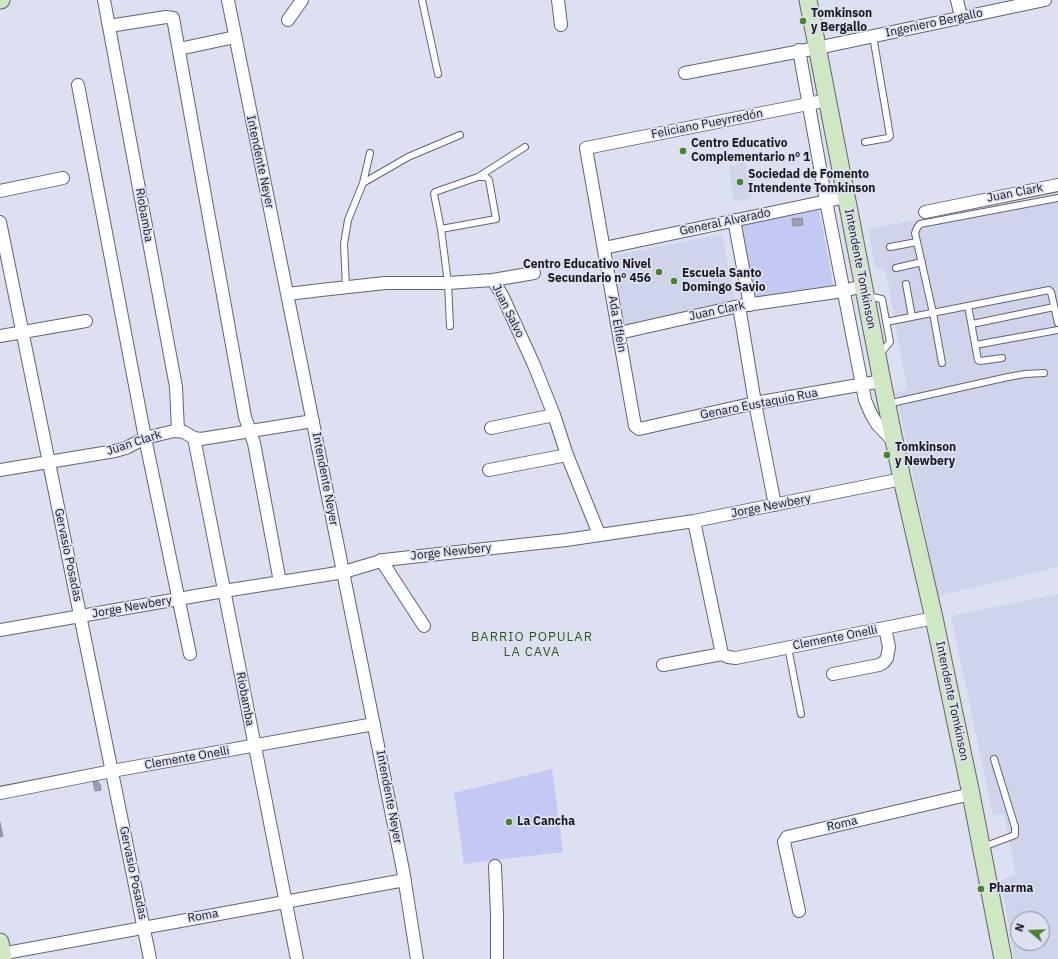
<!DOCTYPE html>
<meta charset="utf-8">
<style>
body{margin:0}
#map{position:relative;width:1058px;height:959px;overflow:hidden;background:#dde0f0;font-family:"IBM Plex Sans",sans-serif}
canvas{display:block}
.north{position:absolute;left:1010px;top:911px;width:40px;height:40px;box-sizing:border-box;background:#dde0f0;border:1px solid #8e909c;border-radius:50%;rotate:289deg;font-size:11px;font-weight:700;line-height:16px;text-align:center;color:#18191f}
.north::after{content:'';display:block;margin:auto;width:14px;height:18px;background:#468525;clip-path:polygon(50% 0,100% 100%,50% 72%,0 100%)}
</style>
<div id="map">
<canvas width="1058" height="959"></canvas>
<div class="north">N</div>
</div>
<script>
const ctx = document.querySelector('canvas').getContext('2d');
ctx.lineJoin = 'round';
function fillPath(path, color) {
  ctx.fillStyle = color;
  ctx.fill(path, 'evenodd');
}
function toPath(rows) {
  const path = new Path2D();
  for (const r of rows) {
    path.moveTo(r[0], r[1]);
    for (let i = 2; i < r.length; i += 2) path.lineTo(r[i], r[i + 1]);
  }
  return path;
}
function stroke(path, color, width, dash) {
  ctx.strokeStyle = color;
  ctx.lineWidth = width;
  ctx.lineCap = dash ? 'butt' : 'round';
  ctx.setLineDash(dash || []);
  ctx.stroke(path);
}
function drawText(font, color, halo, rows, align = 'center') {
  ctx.font = font + ' "IBM Plex Sans",sans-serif';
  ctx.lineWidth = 3.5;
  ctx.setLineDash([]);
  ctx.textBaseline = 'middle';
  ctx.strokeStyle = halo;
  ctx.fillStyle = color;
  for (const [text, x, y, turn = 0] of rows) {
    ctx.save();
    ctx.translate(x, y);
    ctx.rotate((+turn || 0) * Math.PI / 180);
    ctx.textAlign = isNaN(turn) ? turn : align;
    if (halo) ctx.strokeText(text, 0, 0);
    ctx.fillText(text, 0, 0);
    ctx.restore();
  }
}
fillPath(toPath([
 [745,162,752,198,734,202,729,166],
 [1058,194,1058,567,938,596,896,393,907,389,886,273,875,266,868,229],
 [722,234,736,307,626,329,612,256],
 [1058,594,1058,959,1014,959,1001,880,1016,875,1004,814,993,815,951,616],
 [1018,919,1042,919,1042,943,1018,943]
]), '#d0d4eb');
fillPath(toPath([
 [819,210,834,288,745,305,730,227],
 [552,769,563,852,464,864,454,793]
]), '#c3c9f3');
const building = toPath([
 [802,218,803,225,793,226,792,219,802,218],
 [93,781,97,781,100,784,101,790,95,791,93,781],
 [0,823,3,836,0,837,0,823]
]);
fillPath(building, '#9fa1b1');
stroke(building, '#888a99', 1);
const lane = toPath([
 [422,0,438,74],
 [865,142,888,138,890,136,873,36],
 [478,177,525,147],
 [363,183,408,157,460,135],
 [441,229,496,219,489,180,486,177,478,177,435,192,434,194,441,229,448,283,450,326],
 [890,247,917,242],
 [896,268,922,262],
 [906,284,912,317],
 [346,287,344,244,348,220,363,183,370,153],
 [867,296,882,299,890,342,880,354],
 [968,306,978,360,980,361,1002,358],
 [886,322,1049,290,1051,292,1058,323],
 [972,324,1054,307],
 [975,345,1058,330],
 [942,363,933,313,915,233,917,228,920,224,1058,198],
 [887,404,1008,377,1025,374,1044,373],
 [788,647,801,714],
 [983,847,1015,835,1015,827,994,759]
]);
const street = toPath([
 [104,0,176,387,178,431],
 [228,0,403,870,417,959],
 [558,0,561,25],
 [957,0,961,17],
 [288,20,302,0],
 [109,26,166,17,173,18,245,417,254,443,280,582],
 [179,49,235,37],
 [799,50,826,201,865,400,871,414,877,424,895,443],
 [685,73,817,48,1045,0],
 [78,85,145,438,190,654],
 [828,100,586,148,635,426,639,429,755,403,882,381],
 [0,191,63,178],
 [925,212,1058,185],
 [734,220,750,305],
 [0,222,150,959],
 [604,248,846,197],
 [493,280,534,273],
 [288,294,321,290,385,283,448,283,493,280,502,295,534,365,554,415,567,455,599,534],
 [739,306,755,403,775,505],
 [619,333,739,306,843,291,863,286],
 [0,336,86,321],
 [491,428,554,415],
 [194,438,297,959],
 [0,470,115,451,126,448,145,438,174,431,184,432,194,438,201,439,313,421],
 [489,470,567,455],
 [694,521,722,654,728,657,736,658,934,618],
 [381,560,424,626],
 [0,630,224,591,344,572,384,560,566,540,694,521,902,479],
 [663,665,722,654],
 [833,674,879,665,884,662,887,658,889,647,885,628],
 [0,793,112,771,374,724],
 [495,866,497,915,497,959],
 [799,911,784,842,787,837,971,794],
 [0,954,405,880]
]);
const secondary = toPath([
 [0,0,1,0],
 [808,0,882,381,902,479,934,618,971,794,1003,959],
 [0,942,3,959]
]);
stroke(lane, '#626472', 8);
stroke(street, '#626472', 14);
stroke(secondary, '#626472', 19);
stroke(lane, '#fff', 6);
stroke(street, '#fff', 12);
stroke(secondary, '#cfe7c2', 17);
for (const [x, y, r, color] of [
 [803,21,4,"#468525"],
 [683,151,4,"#468525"],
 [740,182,4,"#468525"],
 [659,272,4,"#468525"],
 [674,281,4,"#468525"],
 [887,455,4,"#468525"],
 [509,822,4,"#468525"],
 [981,889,4,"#468525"]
]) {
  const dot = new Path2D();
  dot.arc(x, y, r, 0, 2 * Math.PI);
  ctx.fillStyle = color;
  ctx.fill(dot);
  stroke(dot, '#dde0f0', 1.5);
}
drawText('bold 12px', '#18191f', '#dde0f0', [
 ["Tomkinson",811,14],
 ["y Bergallo",811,28],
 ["Centro Educativo",691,144],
 ["Complementario nº 1",691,158],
 ["Sociedad de Fomento",748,175],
 ["Intendente Tomkinson",748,189],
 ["Centro Educativo Nivel",651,265,"right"],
 ["Secundario nº 456",651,279,"right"],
 ["Escuela Santo",682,274],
 ["Domingo Savio",682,288],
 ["Tomkinson",895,448],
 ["y Newbery",895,462],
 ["La Cancha",517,822],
 ["Pharma",989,889]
], 'left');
drawText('12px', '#18191f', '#dde0f0', [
 ["Ingeniero Bergallo",934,23,-12],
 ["Feliciano Pueyrredón",707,124,-11],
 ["Intendente Neyer",260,162,78],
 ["Juan Clark",1015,193,-11],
 ["Riobamba",144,215,80],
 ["General Alvarado",725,222,-12],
 ["Intendente Tomkinson",860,269,79],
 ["Juan Salvo",508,311,64],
 ["Juan Clark",717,311,-12],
 ["Ada Elflein",617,324,80],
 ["Genaro Eustaquio Rua",759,404,-11],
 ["Juan Clark",134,443,-18],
 ["Intendente Neyer",325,479,79],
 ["Jorge Newbery",771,506,-11],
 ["Jorge Newbery",451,552,-6],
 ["Gervasio Posadas",68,555,78],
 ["Jorge Newbery",132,607,-10],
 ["Clemente Onelli",835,638,-11],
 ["Riobamba",245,699,79],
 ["Intendente Tomkinson",952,701,78],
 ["Clemente Onelli",187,758,-10],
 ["Intendente Neyer",389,797,79],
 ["Roma",842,824,-13],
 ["Gervasio Posadas",133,873,78],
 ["Roma",203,916,-10]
]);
ctx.letterSpacing = '1px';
drawText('13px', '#30581c', '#dde0f0', [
 ["BARRIO POPULAR",532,637],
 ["LA CAVA",532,652]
]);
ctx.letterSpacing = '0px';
</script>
